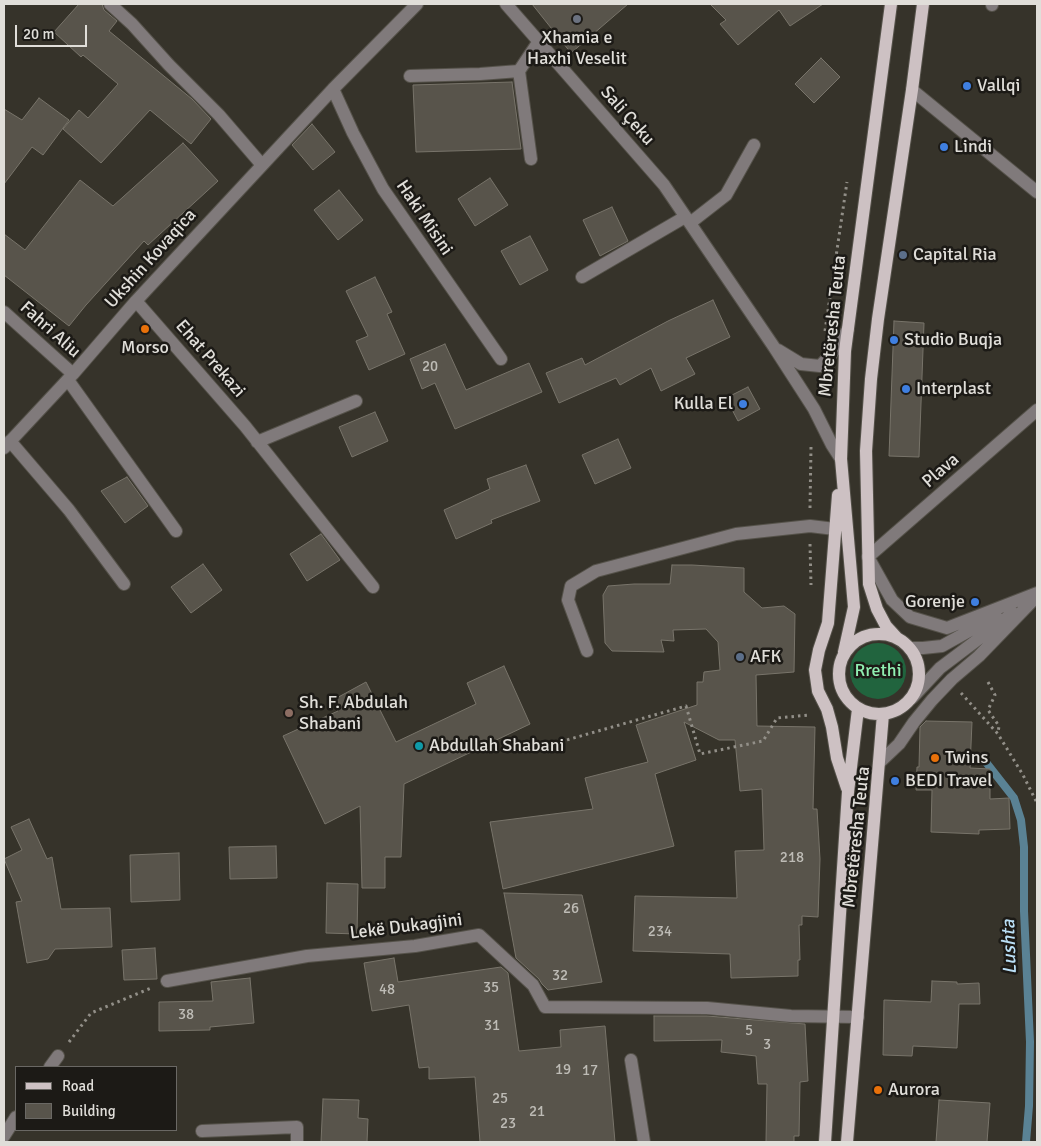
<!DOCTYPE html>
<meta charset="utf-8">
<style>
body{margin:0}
#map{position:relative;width:1041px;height:1146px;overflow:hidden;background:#36332a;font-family:Signika,sans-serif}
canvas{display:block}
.frame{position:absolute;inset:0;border:5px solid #e0ded9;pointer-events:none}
.legend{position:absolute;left:15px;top:1066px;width:162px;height:65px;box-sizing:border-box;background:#1c1a16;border:1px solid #6a6864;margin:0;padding:6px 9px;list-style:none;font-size:15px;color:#e0ded9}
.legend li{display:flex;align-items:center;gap:10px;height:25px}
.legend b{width:25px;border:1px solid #6a6864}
.scale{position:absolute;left:15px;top:25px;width:72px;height:22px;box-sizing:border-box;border:2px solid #e0ded9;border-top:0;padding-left:6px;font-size:15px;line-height:18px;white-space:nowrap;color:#e0ded9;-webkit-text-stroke:4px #1c1a16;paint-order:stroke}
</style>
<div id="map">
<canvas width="1041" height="1146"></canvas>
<div class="frame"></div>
<ul class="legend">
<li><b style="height:6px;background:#cdc1c3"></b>Road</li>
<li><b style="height:14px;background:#58544b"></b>Building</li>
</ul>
<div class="scale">20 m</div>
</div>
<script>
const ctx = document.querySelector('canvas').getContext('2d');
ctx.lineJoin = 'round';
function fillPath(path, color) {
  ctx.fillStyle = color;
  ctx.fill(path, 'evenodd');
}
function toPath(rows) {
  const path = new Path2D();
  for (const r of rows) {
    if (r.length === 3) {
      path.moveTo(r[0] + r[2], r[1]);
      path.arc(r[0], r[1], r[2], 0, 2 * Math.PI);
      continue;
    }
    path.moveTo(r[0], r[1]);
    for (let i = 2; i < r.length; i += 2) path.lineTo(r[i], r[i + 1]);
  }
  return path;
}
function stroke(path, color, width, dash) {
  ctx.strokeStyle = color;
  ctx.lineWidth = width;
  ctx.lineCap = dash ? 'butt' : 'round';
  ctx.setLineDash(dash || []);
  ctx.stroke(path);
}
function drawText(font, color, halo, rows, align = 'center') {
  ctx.font = font + ' Signika,sans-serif';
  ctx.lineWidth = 5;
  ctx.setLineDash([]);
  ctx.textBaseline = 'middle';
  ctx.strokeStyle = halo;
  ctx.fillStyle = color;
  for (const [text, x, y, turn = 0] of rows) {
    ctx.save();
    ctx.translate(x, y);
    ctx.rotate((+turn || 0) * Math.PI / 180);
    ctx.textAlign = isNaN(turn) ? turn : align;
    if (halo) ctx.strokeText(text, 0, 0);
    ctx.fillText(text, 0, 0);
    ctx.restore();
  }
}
fillPath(toPath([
 [878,671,28]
]), '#21643e');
stroke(toPath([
 [985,761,1014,798,1021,820,1024,847,1024,911,1030,1042,1029,1106,1026,1142]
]), '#5a8294', 8);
const building = toPath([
 [79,4,102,4,104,10,117,21,109,31,192,99,211,119,191,144,150,110,101,163,63,129,79,110,88,118,118,84,83,55,81,57,54,32,79,4],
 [532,4,628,4,571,53,532,4],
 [710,4,823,4,790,26,779,10,738,45,720,24,726,20,710,4],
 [821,58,840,77,814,103,795,84,821,58],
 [512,82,521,149,416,152,413,85,512,82],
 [39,98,69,120,43,155,32,147,4,184,4,109,22,120,39,98],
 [312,124,335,152,313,170,292,145,312,124],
 [183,143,218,181,148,245,144,241,86,305,69,326,4,275,4,234,25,250,80,180,113,206,183,143],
 [490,178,508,205,475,226,458,199,490,178],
 [339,190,363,220,338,240,314,210,339,190],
 [612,207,628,241,600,256,583,220,612,207],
 [530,236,548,270,520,285,501,251,530,236],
 [375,277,392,312,387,314,405,354,369,370,356,341,368,336,346,291,375,277],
 [713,300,730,337,686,358,695,374,661,391,651,368,620,385,616,378,559,403,546,373,582,358,585,365,668,321,713,300],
 [894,321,924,323,919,457,889,456,894,321],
 [445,344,466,390,529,363,542,392,455,429,435,383,422,389,410,359,445,344],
 [748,387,760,409,738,421,726,398,748,387],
 [375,412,388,441,352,457,339,427,375,412],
 [618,439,631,468,595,484,582,455,618,439],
 [526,465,540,501,491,520,492,523,456,539,444,510,490,489,487,479,526,465],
 [127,477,148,506,125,523,101,491,127,477],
 [321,534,340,560,307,581,290,554,321,534],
 [203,564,222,590,191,613,171,587,203,564],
 [672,565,692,565,744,568,744,592,762,608,784,606,795,614,794,672,756,675,757,726,815,727,813,809,817,809,820,859,818,917,802,916,802,925,799,925,800,960,798,960,798,976,731,978,730,954,633,951,635,896,737,898,735,851,764,850,762,789,740,791,735,740,719,740,684,722,696,760,655,774,674,846,503,889,490,822,593,809,585,778,648,762,636,725,697,705,697,682,703,682,704,672,720,670,718,642,706,629,673,630,674,641,661,640,664,652,612,651,605,643,603,595,608,586,634,584,670,584,672,565],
 [504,666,530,724,404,784,401,857,385,857,385,888,362,888,360,806,325,824,283,736,338,711,333,700,366,682,396,742,476,704,467,683,504,666],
 [926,721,972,722,970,768,990,769,990,799,1009,798,1010,829,979,830,979,834,931,832,932,790,916,790,917,767,919,767,920,727,926,721],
 [29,819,47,859,52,857,61,909,110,908,112,947,55,949,48,959,27,963,16,902,22,901,4,859,22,850,11,827,29,819],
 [276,846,277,878,230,879,229,847,276,846],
 [179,853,180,900,131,902,130,855,179,853],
 [327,883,358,884,357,934,326,933,327,883],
 [504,893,582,895,602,982,548,990,542,984,539,979,516,958,504,893],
 [155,948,157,979,124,980,122,950,155,948],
 [394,958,398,982,501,967,508,973,519,1051,561,1047,560,1030,605,1026,615,1142,480,1142,475,1077,429,1079,429,1067,419,1068,409,1005,372,1011,364,963,394,958],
 [250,978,254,1023,210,1027,210,1030,159,1031,159,1002,213,1001,211,982,250,978],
 [932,981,957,982,957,984,979,983,980,1004,959,1004,957,1048,913,1046,912,1056,883,1055,884,1000,931,1002,932,981],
 [654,1016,707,1016,805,1024,808,1081,800,1082,799,1136,794,1136,794,1142,766,1142,767,1084,758,1084,756,1056,721,1052,722,1040,654,1041,654,1016],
 [323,1099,359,1100,358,1118,368,1119,367,1142,321,1142,323,1099],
 [939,1100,990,1103,987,1142,936,1142,939,1100]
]);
fillPath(building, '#58544b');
stroke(building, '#78746a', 1);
const minor = toPath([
 [110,4,132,24,169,65,219,115,262,165],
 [506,4,664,185,774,347,814,409,832,445,841,459],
 [992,5,992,4],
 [519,71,531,159],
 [410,76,480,74,519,71,539,41],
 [333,89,353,133,383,189,501,359],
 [912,90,1037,192],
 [690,223,726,195,754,145],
 [582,277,685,217],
 [136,301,245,426,373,587],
 [4,312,73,374],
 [778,350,801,364,820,366,837,348,848,329],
 [68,380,176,531],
 [1037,410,868,557,892,600,910,617,947,628,1037,593],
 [10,441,69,510,124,584],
 [257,442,356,401],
 [4,448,73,374,136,301,333,89,417,4],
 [910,648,923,648,942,646,996,616],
 [587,651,568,600,571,586,596,571,736,534,810,526,835,529],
 [912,698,940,668,1013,613],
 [880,762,899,744,914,722,932,700,952,679,979,656,1037,596],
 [167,981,307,956,415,946,479,935,533,985,545,1007,707,1008,791,1016,858,1017],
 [631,1060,644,1142],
 [50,1067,58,1056],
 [202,1131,297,1127,297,1142],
 [4,1136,16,1117]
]);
const major = toPath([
 [838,495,828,623,819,650,815,670,818,691,827,709,832,727,837,758,847,788],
 [879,674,40],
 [897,638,886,626,877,609,869,584,866,451,871,379,878,319,912,90,923,4],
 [844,652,854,607,841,459,845,351,891,4],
 [825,1142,848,792,858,709],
 [847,1142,883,714]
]);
stroke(minor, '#55524a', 14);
stroke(major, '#55524a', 14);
stroke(toPath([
 [825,331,847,182],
 [810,508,811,447],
 [810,544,811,585],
 [988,682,995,695,988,710,999,726,998,733],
 [961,693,998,734,1023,775,1037,803],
 [542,747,686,706,700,754,763,741,777,718,809,715],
 [69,1042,91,1013,151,988]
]), '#928f88', 3, [2.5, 4]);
stroke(minor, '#807a7b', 12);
stroke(major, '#cdc1c3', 12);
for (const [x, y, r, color] of [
 [577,19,5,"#6b7280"],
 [967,86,5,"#3f7fe0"],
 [944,147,5,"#3f7fe0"],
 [903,255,5,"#5c6f8a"],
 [145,329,5,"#e8710a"],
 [894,340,5,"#3f7fe0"],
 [906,389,5,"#3f7fe0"],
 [743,404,5,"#3f7fe0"],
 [975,602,5,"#3f7fe0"],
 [740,657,5,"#5c6f8a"],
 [289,713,5,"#8d6e63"],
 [419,746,5,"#0f9aa8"],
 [935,758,5,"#e8710a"],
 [895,781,5,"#3f7fe0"],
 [878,1090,5,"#e8710a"]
]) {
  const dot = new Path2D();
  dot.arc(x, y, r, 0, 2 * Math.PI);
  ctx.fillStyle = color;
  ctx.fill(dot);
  stroke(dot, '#1c1a16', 2);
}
drawText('15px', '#bebcb6', null, [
 ["20",430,367],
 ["218",792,858],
 ["26",571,909],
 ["234",660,932],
 ["32",560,976],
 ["35",491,988],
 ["48",387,990],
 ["38",186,1015],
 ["31",492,1026],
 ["5",749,1031],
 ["3",767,1045],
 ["19",563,1070],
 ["17",590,1071],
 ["25",500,1099],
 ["21",537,1112],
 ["23",508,1124]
]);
drawText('18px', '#e0ded9', '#1c1a16', [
 ["Xhamia e",577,38,"center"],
 ["Haxhi Veselit",577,59,"center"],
 ["Vallqi",977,86],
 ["Lindi",954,147],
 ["Capital Ria",913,255],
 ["Studio Buqja",904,340],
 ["Morso",145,348,"center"],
 ["Interplast",916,389],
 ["Kulla El",733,404,"right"],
 ["Gorenje",965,602,"right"],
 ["AFK",750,657],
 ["Sh. F. Abdulah",299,703],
 ["Shabani",299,724],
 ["Abdullah Shabani",429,746],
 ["Twins",945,758],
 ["BEDI Travel",905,781],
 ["Aurora",888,1090]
], 'left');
drawText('18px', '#e0ded9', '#1c1a16', [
 ["Sali Çeku",627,116,49],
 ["Haki Misini",424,218,56],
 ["Ukshin Kovaqica",151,259,-48],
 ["Mbretëresha Teuta",833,326,-84],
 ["Fahri Aliu",50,330,42],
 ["Ehat Prekazi",210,359,49],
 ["Plava",941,471,-41],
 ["Mbretëresha Teuta",857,837,-84],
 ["Lekë Dukagjini",406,927,-7]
]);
drawText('18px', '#90efb1', '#1c1a16', [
 ["Rrethi",878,671]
]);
drawText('italic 19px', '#badff6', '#1c1a16', [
 ["Lushta",1010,947,-92]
]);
</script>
